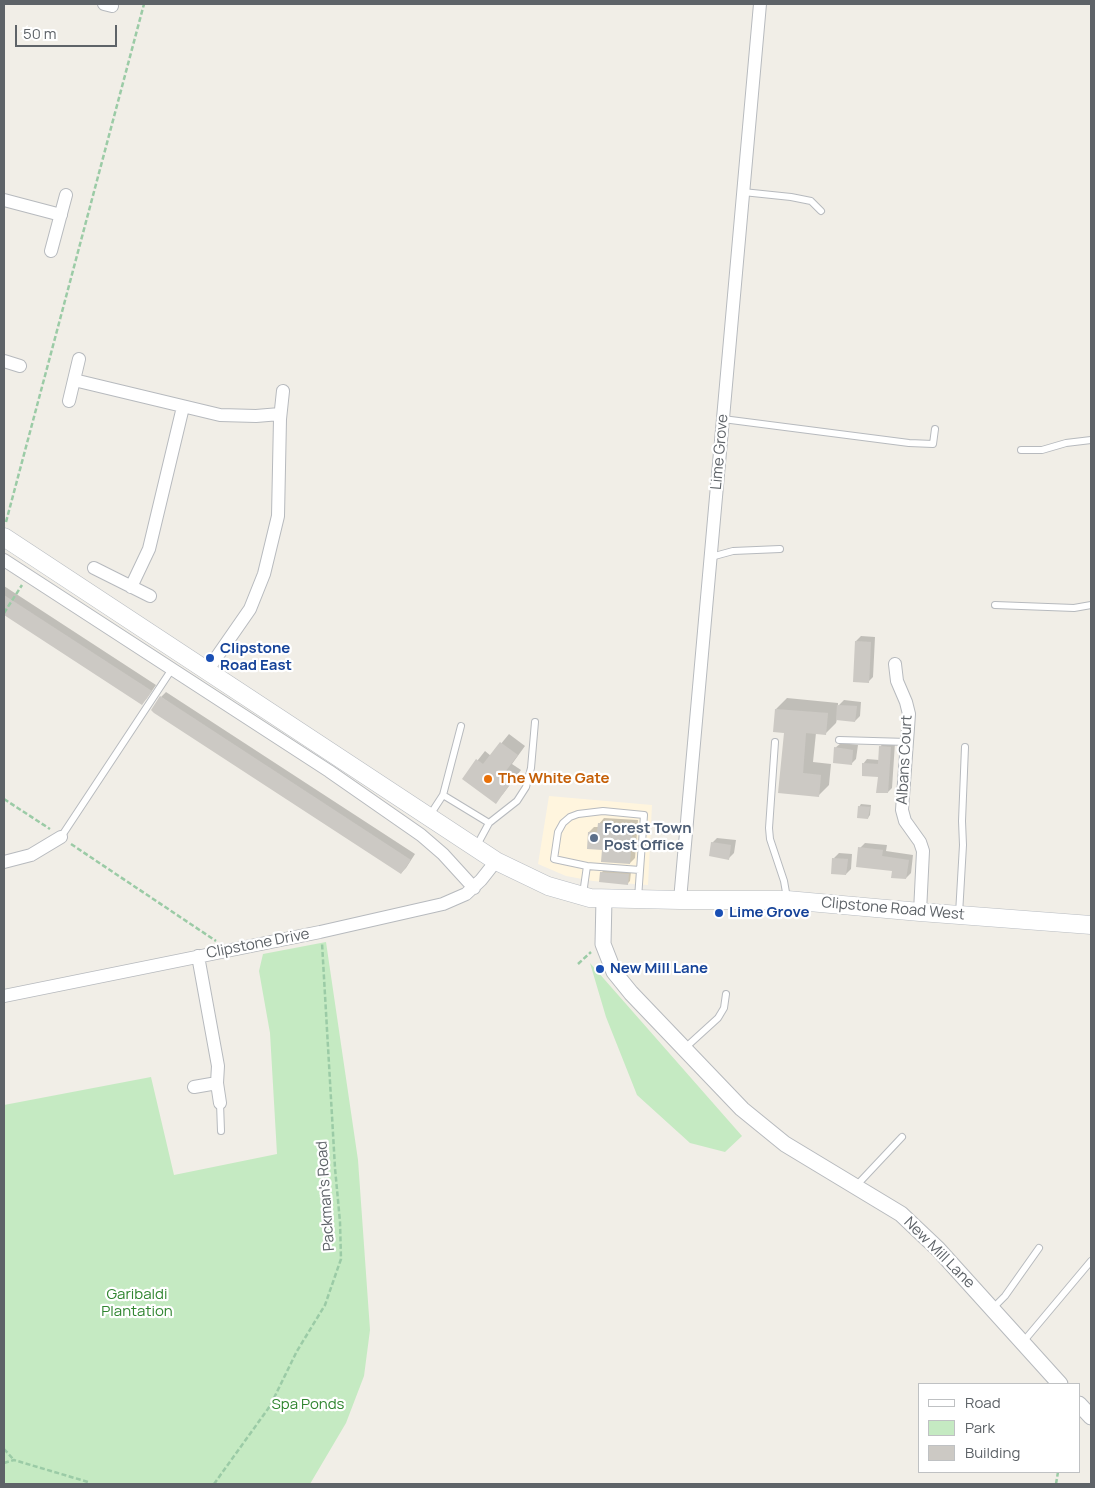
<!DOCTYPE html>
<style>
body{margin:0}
#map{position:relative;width:1095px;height:1488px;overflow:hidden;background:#f1eee7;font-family:Manrope,sans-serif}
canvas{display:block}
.frame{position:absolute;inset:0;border:5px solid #5e6368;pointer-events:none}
.legend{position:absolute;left:918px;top:1383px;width:162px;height:90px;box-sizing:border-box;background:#fff;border:1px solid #bfc1c3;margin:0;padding:6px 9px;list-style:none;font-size:15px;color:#5e6368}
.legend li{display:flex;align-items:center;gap:10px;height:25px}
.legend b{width:25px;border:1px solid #bfc1c3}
.scale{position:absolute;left:15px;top:25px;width:102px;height:22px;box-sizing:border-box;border:2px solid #5e6368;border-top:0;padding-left:6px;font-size:15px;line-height:18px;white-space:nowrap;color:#5e6368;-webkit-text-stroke:4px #fff;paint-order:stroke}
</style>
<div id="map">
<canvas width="1095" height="1488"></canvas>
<div class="frame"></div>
<ul class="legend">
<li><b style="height:6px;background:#fff"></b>Road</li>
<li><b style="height:14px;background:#c5eac2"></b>Park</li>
<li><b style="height:14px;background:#ccc9c4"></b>Building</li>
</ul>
<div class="scale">50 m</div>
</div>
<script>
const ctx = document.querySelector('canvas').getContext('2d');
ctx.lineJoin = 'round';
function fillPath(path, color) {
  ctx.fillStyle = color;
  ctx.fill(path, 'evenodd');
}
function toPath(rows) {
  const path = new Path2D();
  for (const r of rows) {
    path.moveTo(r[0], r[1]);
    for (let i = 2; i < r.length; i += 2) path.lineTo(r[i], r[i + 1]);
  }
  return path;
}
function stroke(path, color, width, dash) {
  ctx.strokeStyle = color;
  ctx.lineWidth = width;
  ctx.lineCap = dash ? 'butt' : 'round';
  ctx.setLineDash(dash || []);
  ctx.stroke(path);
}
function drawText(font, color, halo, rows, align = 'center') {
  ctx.font = font + ' Manrope,sans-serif';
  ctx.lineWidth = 4.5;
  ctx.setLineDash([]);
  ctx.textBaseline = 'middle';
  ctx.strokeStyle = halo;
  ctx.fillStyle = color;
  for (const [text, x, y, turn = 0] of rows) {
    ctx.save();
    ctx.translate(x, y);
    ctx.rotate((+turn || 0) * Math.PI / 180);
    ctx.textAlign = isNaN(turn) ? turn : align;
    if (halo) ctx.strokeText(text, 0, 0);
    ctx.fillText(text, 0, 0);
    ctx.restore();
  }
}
fillPath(toPath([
 [549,796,652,805,648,885,593,881,566,876,538,864]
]), '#fff5de');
fillPath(toPath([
 [326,942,358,1160,370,1330,364,1376,346,1423,310,1484,4,1484,4,1105,151,1077,174,1175,277,1154,270,1033,259,971,263,954],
 [590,963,742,1136,725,1152,690,1143,637,1095,606,1017]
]), '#c5eac2');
fillPath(toPath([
 [4,586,156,685,147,698,142,703,4,613],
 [861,636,875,637,873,677,868,682,856,641],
 [166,692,415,854,406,868,401,873,161,697],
 [787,698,838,703,838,706,844,700,861,702,860,716,855,721,837,719,836,723,826,733,816,733,813,762,831,764,829,785,818,796,780,792,785,732,774,731,776,709],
 [509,734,525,746,512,764,521,770,503,794,495,802,463,779,485,751,491,756],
 [884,742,895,743,892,788,888,792,879,775,863,764,867,759,879,760,880,747],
 [841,743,858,745,856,759,851,764,835,748],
 [861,804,871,805,870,815,868,818,859,807],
 [604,818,638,820,635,858,630,863,603,849,589,832,594,827,599,827,599,824],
 [717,838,736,840,734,853,729,858,712,843],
 [865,843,887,845,886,851,913,855,911,873,906,878,860,848],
 [839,853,852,854,851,869,846,874,834,858],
 [604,870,631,872,630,881,628,883,601,873]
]), '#0003');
fillPath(toPath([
 [4,595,152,691,142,705,4,615],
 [855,641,871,642,869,683,853,682],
 [160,696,411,860,401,874,154,713,151,710],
 [837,705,857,706,855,722,836,720],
 [775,709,828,713,826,735,806,733,803,773,821,775,819,797,778,793,784,733,773,732],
 [500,742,518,755,505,772,514,778,496,804,462,779,476,759,483,764],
 [879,746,891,747,888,793,876,793,878,777,862,776,862,763,878,764],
 [834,747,853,750,852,765,833,763],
 [858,806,870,807,868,819,857,818],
 [598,823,633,825,630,864,601,862,602,850,587,849,588,832,597,832],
 [711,842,731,845,729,860,709,856],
 [858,847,883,850,882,856,909,860,906,879,891,878,892,871,856,867],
 [832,858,848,859,846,875,831,874],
 [600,872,629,874,628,885,599,882]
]), '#ccc9c4');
const service = toPath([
 [743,192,791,197,811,201,821,211],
 [723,419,909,443,933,444,935,429],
 [1021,450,1042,450,1066,443,1091,440],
 [711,557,733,551,780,549],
 [995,605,1074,608,1091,605],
 [839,740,907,742],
 [775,742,769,828,770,839,784,881,787,898],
 [443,795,461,726],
 [430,815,443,795,489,823,476,847],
 [489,823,517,801,526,787,531,768,535,722],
 [61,837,172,669],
 [583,894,587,866],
 [638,898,644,815,603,811,578,814,570,817,563,823,558,832,554,859,587,866,640,870],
 [959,914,963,845,962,821,965,747],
 [685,1048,718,1018,724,1008,726,994],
 [220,1103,221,1131],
 [856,1186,902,1137],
 [992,1309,1005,1296,1039,1248],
 [1023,1342,1091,1261]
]);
const minor = toPath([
 [104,4,112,6],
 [4,200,61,215],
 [51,251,66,195],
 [4,361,20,366],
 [74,380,220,415,256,416,280,414],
 [69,401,79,359],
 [4,560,329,771,421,835,443,854,474,888],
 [94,568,150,596],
 [131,587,149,549,183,407],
 [895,664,897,681,906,702,909,714,902,810,905,821,920,842,923,851,920,912],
 [207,671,250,609,264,574,278,516,280,419,283,391],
 [4,862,31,855,61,837],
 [680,900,760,4],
 [198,956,218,1066,217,1083,220,1103],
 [4,996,320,932,443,904,466,894,481,880,496,861],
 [194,1087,217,1083]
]);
const tertiary = toPath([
 [604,899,603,944,614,972,631,993,742,1109,785,1144,901,1214,938,1249,1060,1384],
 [1079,1404,1091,1417]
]);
const secondary = toPath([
 [4,537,496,861,548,886,590,898,680,900,787,900,920,912,1091,925]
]);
stroke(service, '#b7babe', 8);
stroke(minor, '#b7babe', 14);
stroke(tertiary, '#b7babe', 17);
stroke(secondary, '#b8bcc1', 19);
stroke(toPath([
 [6,522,144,4],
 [4,613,22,585],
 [4,799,50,829],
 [71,844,216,941],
 [578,964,591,952],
 [4,1449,14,1460],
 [4,1463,14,1460,88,1482,89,1484],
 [214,1484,270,1406,297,1351,325,1305,341,1259,340,1222,335,1168,322,943],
 [1056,1484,1058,1472]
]), '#9bcba6', 2.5, [5, 2.5]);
stroke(service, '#fff', 6);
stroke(minor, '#fff', 12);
stroke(tertiary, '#fff', 15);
stroke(secondary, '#fff', 18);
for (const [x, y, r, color] of [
 [210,658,5,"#1a4fb4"],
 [488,779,5,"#e8710a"],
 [594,838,5,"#5c6f8a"],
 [719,913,5,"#1a4fb4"],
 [600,969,5,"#1a4fb4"]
]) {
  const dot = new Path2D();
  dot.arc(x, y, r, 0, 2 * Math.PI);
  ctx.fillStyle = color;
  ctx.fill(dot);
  stroke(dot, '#fff', 2);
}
drawText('15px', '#5e6368', '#fff', [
 ["Lime Grove",720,452,-85],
 ["Albans Court",905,760,-87],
 ["Clipstone Road West",893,909,5],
 ["Clipstone Drive",258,944,-11],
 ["Packman's Road",326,1196,-94],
 ["New Mill Lane",939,1253,45]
]);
drawText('bold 15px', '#164399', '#fff', [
 ["Clipstone",220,649],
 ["Road East",220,666],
 ["Lime Grove",729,913],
 ["New Mill Lane",610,969]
], 'left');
drawText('bold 15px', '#c56008', '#fff', [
 ["The White Gate",498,779]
], 'left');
drawText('bold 15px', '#4e5e75', '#fff', [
 ["Forest Town",604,829],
 ["Post Office",604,846]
], 'left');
drawText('15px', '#308530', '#fff', [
 ["Garibaldi",137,1295],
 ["Plantation",137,1312],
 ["Spa Ponds",308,1405]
]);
</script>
